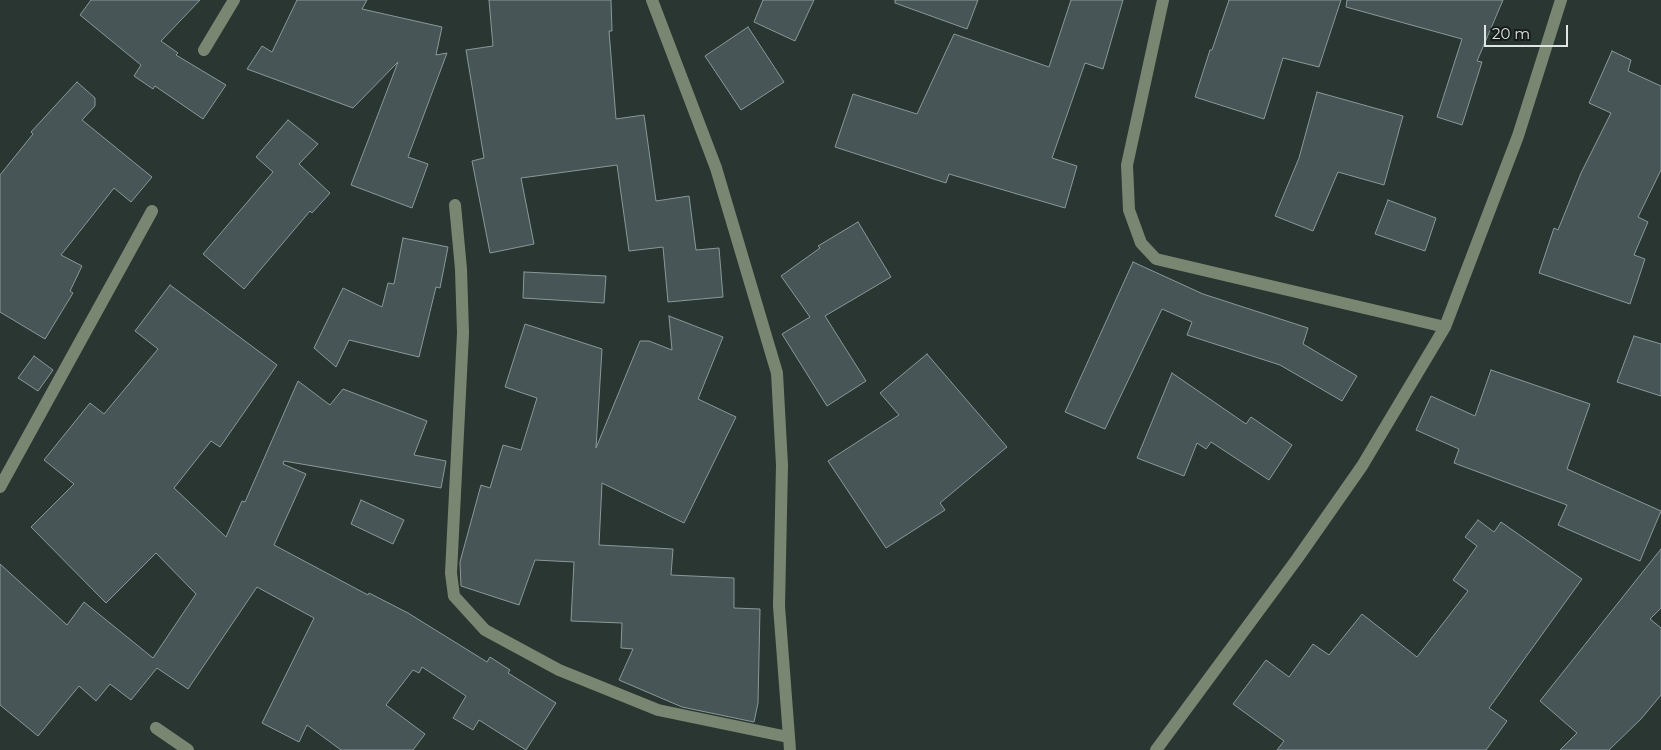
<!DOCTYPE html>
<style>
body{margin:0}
#map{position:relative;width:1661px;height:750px;overflow:hidden;background:#2a3631;font-family:Montserrat,sans-serif}
canvas{display:block}
.scale{position:absolute;left:1484px;top:25px;width:84px;height:22px;box-sizing:border-box;border:2px solid #dee5e2;border-top:0;padding-left:6px;font-size:15px;line-height:18px;white-space:nowrap;color:#dee5e2;-webkit-text-stroke:4px #171c1a;paint-order:stroke}
</style>
<div id="map">
<canvas width="1661" height="750"></canvas>
<div class="scale">20 m</div>
</div>
<script>
const ctx = document.querySelector('canvas').getContext('2d');
ctx.lineJoin = 'round';
function fillPath(path, color) {
  ctx.fillStyle = color;
  ctx.fill(path, 'evenodd');
}
function toPath(rows) {
  const path = new Path2D();
  for (const r of rows) {
    path.moveTo(r[0], r[1]);
    for (let i = 2; i < r.length; i += 2) path.lineTo(r[i], r[i + 1]);
  }
  return path;
}
function stroke(path, color, width, dash) {
  ctx.strokeStyle = color;
  ctx.lineWidth = width;
  ctx.lineCap = dash ? 'butt' : 'round';
  ctx.setLineDash(dash || []);
  ctx.stroke(path);
}
const building = toPath([
 [91,0,200,0,161,41,178,53,176,55,226,85,203,119,155,86,153,89,134,76,141,65,80,15,91,0],
 [297,0,367,0,362,9,442,27,436,55,447,53,408,157,428,164,412,208,351,185,398,62,353,108,247,69,262,46,272,52,297,0],
 [489,0,611,0,612,31,609,31,616,119,644,115,656,201,689,196,696,250,719,248,723,297,668,302,663,247,629,251,617,165,521,178,534,244,490,253,472,161,484,158,466,50,493,46,489,0],
 [763,0,814,0,795,41,754,22,763,0],
 [895,0,978,0,967,29,895,3,895,0],
 [1071,0,1123,0,1103,69,1085,63,1052,158,1077,166,1065,208,949,174,946,183,835,147,853,94,917,114,954,34,1049,67,1071,0],
 [1229,0,1341,0,1319,67,1283,58,1264,119,1195,97,1210,50,1212,50,1229,0],
 [1347,0,1503,0,1477,61,1482,62,1462,125,1437,117,1462,39,1346,7,1347,0],
 [748,27,784,82,741,110,705,56,748,27],
 [1612,51,1631,60,1628,71,1661,86,1661,170,1638,217,1648,222,1634,255,1645,259,1630,304,1539,273,1554,228,1558,230,1581,173,1611,113,1589,103,1612,51],
 [77,82,95,98,95,106,82,120,152,177,131,202,114,188,61,255,82,266,70,291,73,293,45,339,0,312,0,175,33,134,31,132,77,82],
 [1317,92,1403,116,1384,185,1338,172,1313,231,1275,216,1299,158,1317,92],
 [288,120,318,144,299,164,330,193,312,213,310,211,244,289,203,254,273,172,256,157,288,120],
 [1388,200,1436,218,1425,251,1375,234,1388,200],
 [858,222,891,277,825,316,866,381,827,406,782,334,810,317,781,276,820,248,818,246,858,222],
 [403,238,448,247,440,288,436,287,419,357,349,340,336,367,314,348,343,288,382,307,388,283,394,284,403,238],
 [1133,262,1203,294,1308,328,1303,344,1357,376,1342,401,1280,365,1187,335,1192,322,1162,309,1105,429,1065,412,1133,262],
 [524,272,606,276,604,303,523,298,524,272],
 [170,285,277,365,220,447,211,441,174,488,226,537,242,501,245,502,298,381,330,405,343,389,427,421,414,455,446,461,441,488,284,461,283,464,306,474,274,545,368,595,369,593,408,613,487,662,490,657,510,670,508,673,556,703,526,750,479,720,473,730,453,718,466,696,422,667,419,673,413,670,386,705,425,734,413,750,341,750,307,725,299,742,262,723,314,618,257,587,188,689,157,668,131,700,110,684,96,701,79,686,38,736,0,705,0,564,67,625,84,602,153,658,196,594,156,553,106,603,31,527,74,484,44,460,90,403,104,414,158,349,135,331,170,285],
 [669,316,723,337,698,399,736,417,684,523,602,483,599,545,673,549,671,575,734,578,734,608,760,609,758,703,754,722,682,707,619,680,633,649,621,648,622,623,571,621,574,562,535,560,519,605,461,586,460,562,481,485,490,488,503,445,521,450,537,398,505,387,525,324,602,349,596,448,640,341,649,341,672,350,669,316],
 [1634,336,1661,344,1661,396,1617,382,1634,336],
 [927,354,1007,447,940,503,945,510,886,548,828,461,899,415,880,393,927,354],
 [34,356,53,370,38,391,18,378,34,356],
 [1491,370,1590,404,1567,469,1661,511,1640,561,1558,525,1567,505,1454,463,1459,449,1416,430,1431,396,1475,416,1491,370],
 [1172,373,1246,424,1251,417,1292,445,1269,480,1211,442,1206,449,1197,443,1184,476,1137,458,1172,373],
 [361,500,404,520,393,544,351,524,361,500],
 [1478,520,1494,532,1501,522,1582,579,1489,708,1507,721,1486,750,1277,750,1284,741,1233,704,1266,660,1289,677,1313,644,1329,655,1362,614,1417,657,1468,591,1453,580,1477,546,1465,537,1478,520],
 [1661,549,1661,608,1650,619,1661,628,1661,695,1641,719,1609,750,1560,750,1577,733,1540,701,1661,549]
]);
fillPath(building, '#475556');
stroke(building, '#89999a', 1);
stroke(toPath([
 [652,0,716,168,777,373,782,465,779,606,790,750],
 [1163,0,1127,165,1129,210,1141,243,1156,259,1445,327],
 [204,50,234,0],
 [455,205,461,269,463,333,451,573,454,596,485,630,559,670,658,710,788,737],
 [0,487,152,211],
 [156,728,188,750],
 [1156,750,1297,559,1362,466,1445,327,1518,136,1561,0]
]), '#798772', 12);
</script>
